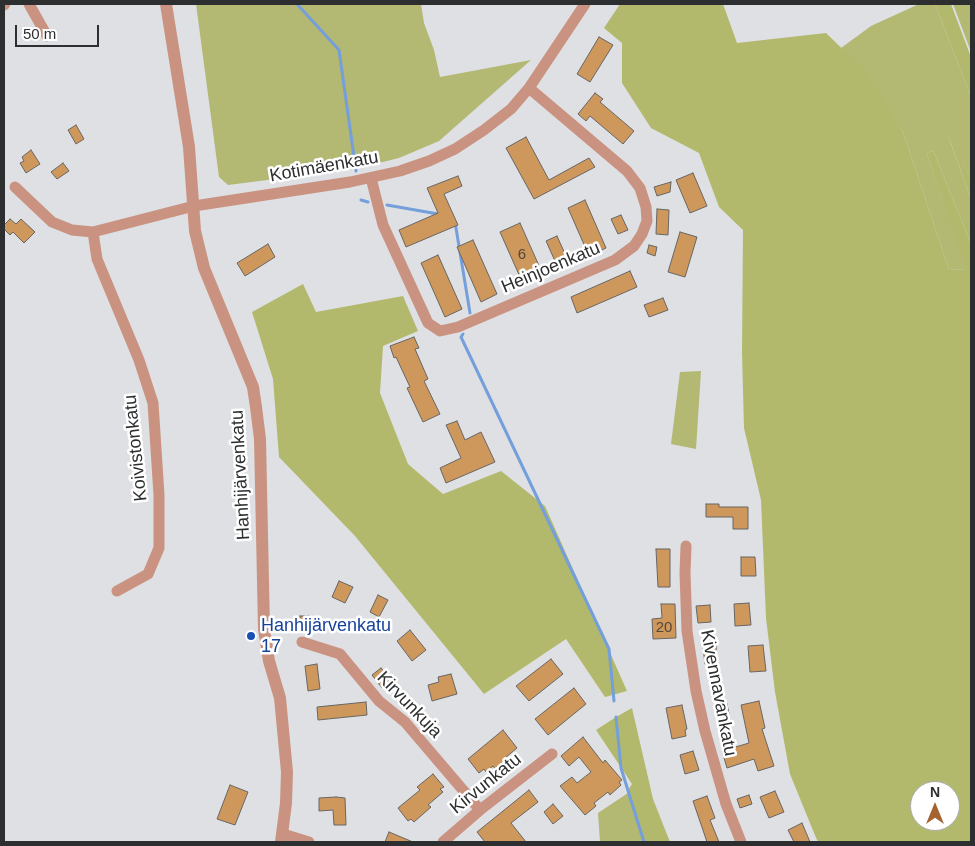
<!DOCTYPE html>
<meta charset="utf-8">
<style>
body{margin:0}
#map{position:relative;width:975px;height:846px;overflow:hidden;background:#dee0e4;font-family:Helvetica,sans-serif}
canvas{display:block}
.frame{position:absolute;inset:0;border:5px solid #2d2e2f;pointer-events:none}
.north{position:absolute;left:910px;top:781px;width:50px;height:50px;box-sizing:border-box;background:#fff;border:1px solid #ababac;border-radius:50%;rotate:0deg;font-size:14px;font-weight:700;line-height:20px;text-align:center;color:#2d2e2f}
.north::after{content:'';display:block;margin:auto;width:18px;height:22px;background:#a5632f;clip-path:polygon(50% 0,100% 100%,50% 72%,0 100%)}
.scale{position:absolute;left:15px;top:25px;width:84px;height:22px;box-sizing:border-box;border:2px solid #2d2e2f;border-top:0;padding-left:6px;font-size:15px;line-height:18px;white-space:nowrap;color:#2d2e2f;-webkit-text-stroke:4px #fff;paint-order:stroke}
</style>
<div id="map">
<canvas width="975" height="846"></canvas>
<div class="frame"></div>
<div class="north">N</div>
<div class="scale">50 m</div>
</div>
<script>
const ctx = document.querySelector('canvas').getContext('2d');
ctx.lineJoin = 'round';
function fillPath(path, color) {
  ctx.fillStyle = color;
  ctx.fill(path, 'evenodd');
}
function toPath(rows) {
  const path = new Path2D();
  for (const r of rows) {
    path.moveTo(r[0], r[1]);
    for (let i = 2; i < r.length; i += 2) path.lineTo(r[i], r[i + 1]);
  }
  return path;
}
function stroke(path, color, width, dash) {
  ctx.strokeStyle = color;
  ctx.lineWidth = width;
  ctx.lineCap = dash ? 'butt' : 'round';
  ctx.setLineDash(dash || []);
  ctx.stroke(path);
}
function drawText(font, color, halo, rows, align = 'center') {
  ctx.font = font + ' Helvetica,sans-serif';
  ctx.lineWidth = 5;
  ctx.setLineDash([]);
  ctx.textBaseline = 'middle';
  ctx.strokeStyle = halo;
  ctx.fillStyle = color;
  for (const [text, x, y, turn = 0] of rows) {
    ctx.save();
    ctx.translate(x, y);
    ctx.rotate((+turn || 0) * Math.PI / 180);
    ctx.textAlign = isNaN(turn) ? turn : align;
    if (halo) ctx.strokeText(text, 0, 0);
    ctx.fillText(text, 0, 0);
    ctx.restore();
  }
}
fillPath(toPath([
 [196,4,421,4,424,23,434,50,440,77,531,60,439,141,399,158,354,169,228,185,219,177],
 [919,4,935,4,971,97,971,180,948,135,971,199,971,244,933,150,927,154,967,269,949,270,903,132,841,48,871,26],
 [953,4,971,4,971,52],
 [701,371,696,449,671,444,680,372],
 [628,793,644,842,600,842,598,813]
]), '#b3b873');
fillPath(toPath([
 [620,4,723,4,737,43,826,33,864,70,903,132,949,270,966,269,927,154,933,150,971,244,971,842,818,842,814,833,790,774,775,692,766,618,761,500,744,428,742,352,743,230,719,207,699,153,651,128,622,83,622,43,604,28],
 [920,791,950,791,950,821,920,821],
 [935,4,951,4,971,57,971,97],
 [946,129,971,180,971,199],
 [303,284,316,312,403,296,418,331,383,346,380,393,408,464,443,494,501,471,545,506,627,691,605,697,566,639,484,694,355,536,279,457,273,379,252,312],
 [632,708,653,799,670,842,644,842,628,790,632,784,596,730,616,717]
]), '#b3b96c');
stroke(toPath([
 [297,4,339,50,356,171],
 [361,200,368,202],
 [387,205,438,214],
 [455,222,470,313],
 [463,334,461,337,609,649,614,701],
 [616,717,621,768,644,842]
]), '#749fdb', 3);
const building = toPath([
 [599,37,613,45,590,82,577,74,599,37],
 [595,93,603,99,600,102,634,131,623,144,590,116,586,121,578,114,595,93],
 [76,125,84,139,76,144,68,130,76,125],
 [526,137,549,180,589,158,595,167,534,199,506,148,526,137],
 [31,150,40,164,26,173,20,163,24,161,22,157,31,150],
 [63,163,69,171,57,179,51,172,63,163],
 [693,173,707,206,690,213,676,180,693,173],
 [458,176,462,186,444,194,458,225,406,247,399,230,438,213,427,188,458,176],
 [671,182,670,192,657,196,654,187,671,182],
 [585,200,606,248,589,256,568,208,585,200],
 [657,209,669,210,668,235,656,234,657,209],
 [621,215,628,230,618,234,611,219,621,215],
 [10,219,16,224,21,219,35,232,24,243,13,232,10,235,4,229,4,225,10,219],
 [520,223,544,277,524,286,500,232,520,223],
 [680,232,697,237,685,277,668,272,680,232],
 [557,236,570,265,559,270,546,241,557,236],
 [473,240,497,294,481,302,457,247,473,240],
 [268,244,275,257,245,276,237,263,268,244],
 [649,245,657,247,655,256,647,253,649,245],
 [438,255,462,309,445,317,421,263,438,255],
 [630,271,637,287,577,313,571,297,630,271],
 [663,298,668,310,649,317,644,305,663,298],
 [414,337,419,348,415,349,428,379,424,381,440,414,423,422,407,388,410,387,396,357,394,358,390,346,414,337],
 [457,421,465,440,481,432,495,462,446,483,440,468,461,458,446,425,457,421],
 [706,504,719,504,719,507,748,507,748,529,733,529,733,517,706,517,706,504],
 [656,549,670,549,670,587,658,587,656,549],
 [741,557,755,557,756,576,741,576,741,557],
 [339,581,353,587,345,603,332,597,339,581],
 [378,595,388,600,379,617,370,612,378,595],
 [749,603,751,625,735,626,734,604,749,603],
 [661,604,675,604,676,638,653,639,652,619,662,618,661,604],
 [710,605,711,622,698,623,696,606,710,605],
 [300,616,310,616,311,631,300,632,300,616],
 [410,630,426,650,412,661,397,641,410,630],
 [763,645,766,671,750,672,748,646,763,645],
 [716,646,717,663,705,664,703,647,716,646],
 [551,659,563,674,529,701,516,686,551,659],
 [317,664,320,689,308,691,305,666,317,664],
 [381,668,391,680,382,688,372,675,381,668],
 [451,674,457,694,432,701,428,685,439,682,438,677,451,674],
 [574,688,586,704,548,735,535,719,574,688],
 [759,701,765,728,762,729,774,766,758,771,754,759,727,768,722,751,749,743,741,705,759,701],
 [366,702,367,715,318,720,317,707,366,702],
 [727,704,729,714,717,717,714,706,727,704],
 [682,705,687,729,685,730,686,736,672,739,666,708,682,705],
 [503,730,517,748,505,758,512,766,500,776,493,766,486,772,484,769,479,773,468,759,503,730],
 [583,737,603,763,605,760,622,780,619,782,621,785,610,795,608,792,594,803,596,806,585,815,560,786,572,777,577,783,591,772,579,757,569,766,561,756,583,737],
 [693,751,699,770,685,774,680,755,693,751],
 [433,774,444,787,440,789,443,792,428,805,431,807,414,822,411,819,408,821,398,808,420,790,417,787,433,774],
 [230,785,248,792,235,825,217,819,230,785],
 [529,790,538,802,511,823,526,842,485,842,477,832,529,790],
 [775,791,784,812,769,818,760,797,775,791],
 [749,795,752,804,740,808,737,799,749,795],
 [707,796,715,818,710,820,719,842,707,842,693,801,707,796],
 [336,797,345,798,346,825,334,825,333,810,319,811,319,798,336,797],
 [553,804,563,816,553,824,544,812,553,804],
 [802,823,810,842,794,842,788,830,802,823],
 [389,832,413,842,385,842,389,832]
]);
fillPath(building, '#ce985d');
stroke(building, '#686562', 1);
stroke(toPath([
 [29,4,47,36],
 [4,5,5,4],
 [371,178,383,225,428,323,440,331,458,327,615,260,634,246,642,234,647,221,646,207,640,188,627,171,529,88],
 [15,187,52,222,72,230,93,232,194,206,350,182,400,171,429,161,455,149,484,130,511,109,529,88,585,4],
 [93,232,97,259,139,360,153,403,159,495,159,548,148,574,117,591],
 [686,546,685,573,687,631,696,691,705,731,726,804,741,842],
 [302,642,340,654,379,701,405,722,480,810],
 [283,834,309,842],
 [443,842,480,810,552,754]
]), '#ca9381', 11);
stroke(toPath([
 [166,4,189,147,195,231,204,268,253,387,256,407,260,439,264,629,269,661,280,698,287,772,286,803,281,842]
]), '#ca9381', 12);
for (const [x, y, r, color] of [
 [251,636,5,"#1a4fb4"]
]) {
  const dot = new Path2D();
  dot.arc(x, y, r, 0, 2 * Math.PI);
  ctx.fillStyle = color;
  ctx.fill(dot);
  stroke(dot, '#fff', 2);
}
drawText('15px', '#55483a', null, [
 ["6",522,255],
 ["20",664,628]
]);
drawText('18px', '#2d2e2f', '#fff', [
 ["Kotimäenkatu",324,167,-10],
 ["Heinjoenkatu",551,268,-23],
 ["Koivistonkatu",136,448,-96],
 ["Hanhijärvenkatu",241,475,-93],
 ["Kivennavankatu",718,693,79],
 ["Kirvunkuja",409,705,46],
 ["Kirvunkatu",486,784,-39]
]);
drawText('18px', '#164399', '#fff', [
 ["Hanhijärvenkatu",261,626],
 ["17",261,647]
], 'left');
</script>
